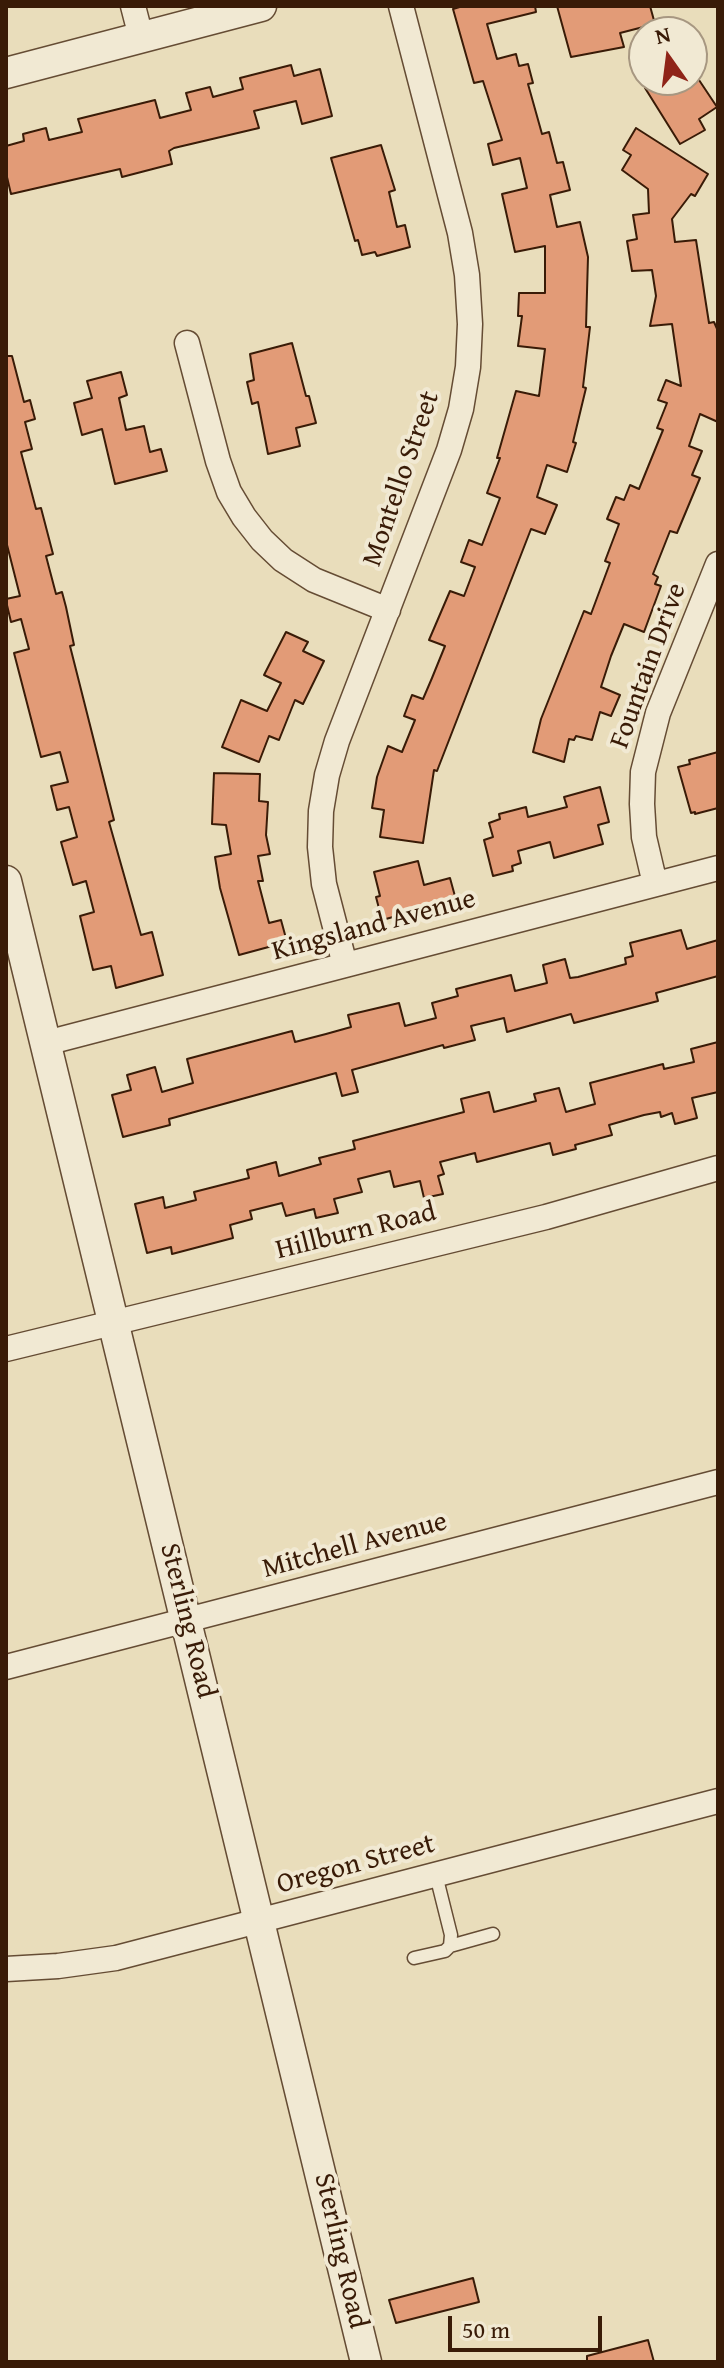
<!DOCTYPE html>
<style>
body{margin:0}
#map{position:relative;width:724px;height:2368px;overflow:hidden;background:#e9ddbb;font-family:"Gentium Book Plus",serif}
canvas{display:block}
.frame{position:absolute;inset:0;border:8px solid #391b07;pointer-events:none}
.north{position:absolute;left:628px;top:16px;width:80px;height:80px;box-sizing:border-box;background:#f1e9d3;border:2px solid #a79781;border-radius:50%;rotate:346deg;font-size:22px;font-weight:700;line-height:32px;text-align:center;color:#391b07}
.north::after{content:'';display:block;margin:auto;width:28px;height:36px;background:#8f2418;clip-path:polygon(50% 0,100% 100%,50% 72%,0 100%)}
.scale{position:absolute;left:448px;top:2316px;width:154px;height:36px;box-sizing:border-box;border:4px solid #391b07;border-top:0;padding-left:10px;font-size:24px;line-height:28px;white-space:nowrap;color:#391b07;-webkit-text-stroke:6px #f1e9d3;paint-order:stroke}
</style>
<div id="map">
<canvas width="724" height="2368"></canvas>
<div class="frame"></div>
<div class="north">N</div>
<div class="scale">50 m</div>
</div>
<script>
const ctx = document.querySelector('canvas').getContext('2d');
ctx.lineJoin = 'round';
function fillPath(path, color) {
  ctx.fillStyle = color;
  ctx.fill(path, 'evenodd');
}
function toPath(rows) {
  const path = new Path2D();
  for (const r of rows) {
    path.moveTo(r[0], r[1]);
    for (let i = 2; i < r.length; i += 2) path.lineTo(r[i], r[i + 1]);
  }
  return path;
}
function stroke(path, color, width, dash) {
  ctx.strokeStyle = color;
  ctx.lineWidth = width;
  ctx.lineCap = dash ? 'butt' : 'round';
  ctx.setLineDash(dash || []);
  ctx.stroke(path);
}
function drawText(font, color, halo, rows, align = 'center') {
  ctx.font = font + ' "Gentium Book Plus",serif';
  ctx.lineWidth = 8;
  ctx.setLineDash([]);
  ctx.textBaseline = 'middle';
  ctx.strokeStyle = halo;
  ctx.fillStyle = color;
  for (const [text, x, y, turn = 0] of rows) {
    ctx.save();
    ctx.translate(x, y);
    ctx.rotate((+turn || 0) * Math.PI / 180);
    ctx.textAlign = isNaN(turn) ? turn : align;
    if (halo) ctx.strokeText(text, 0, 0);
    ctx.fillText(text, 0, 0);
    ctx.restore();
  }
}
const building = toPath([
 [463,6,535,6,536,12,487,24,497,59,516,54,519,66,528,64,533,83,528,84,542,134,549,132,557,163,563,162,570,190,550,195,557,227,580,222,588,257,586,327,590,327,583,387,586,388,573,442,576,443,567,472,547,465,537,497,557,505,545,534,531,529,437,771,434,770,423,843,380,837,384,810,372,808,377,777,388,746,402,752,415,720,404,716,412,695,423,699,432,678,445,646,429,640,450,591,464,596,475,567,461,562,469,540,482,545,500,498,487,493,500,458,497,458,516,391,539,396,545,349,518,346,522,316,518,316,519,293,545,293,545,246,515,252,502,194,527,188,520,158,493,165,488,144,502,140,483,81,474,83,453,9,463,6],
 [557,6,650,6,655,24,620,33,624,47,571,57,557,6],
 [291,65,294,76,320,69,332,116,302,124,296,101,254,111,259,128,174,148,169,151,172,164,122,177,120,169,11,194,6,173,6,146,24,141,23,134,46,128,49,140,82,132,78,119,155,100,160,118,191,110,186,93,210,87,213,97,243,89,240,78,291,65],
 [660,80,699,80,717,107,699,119,705,130,680,144,645,88,660,80],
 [636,128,708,174,695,196,691,194,672,219,675,242,696,240,709,323,714,322,718,331,718,422,700,414,689,446,702,451,692,475,700,478,677,533,670,531,653,574,658,577,655,584,661,586,644,632,624,624,611,656,601,687,620,695,611,716,600,712,592,740,576,736,574,740,569,739,564,762,533,752,541,719,584,611,591,614,610,563,605,561,619,524,607,519,616,497,624,500,630,485,639,489,663,430,657,428,667,403,658,400,666,380,681,386,672,324,650,326,656,296,652,270,632,271,627,241,637,239,633,215,649,213,648,189,622,170,631,155,623,150,636,128],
 [381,145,395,190,389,192,397,227,405,225,410,247,377,256,375,252,362,255,358,240,355,241,331,158,381,145],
 [292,343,306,396,309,396,316,423,296,428,300,446,268,454,258,402,252,404,247,382,254,380,250,354,292,343],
 [6,356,12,356,24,402,30,400,35,419,25,422,32,449,21,452,36,509,41,508,53,554,46,556,56,594,62,592,66,607,74,645,70,646,114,820,109,822,141,935,152,932,163,975,116,988,111,966,93,970,80,916,94,912,86,881,73,885,61,842,77,837,69,807,57,810,51,786,68,782,60,752,41,757,14,653,29,649,21,619,11,622,6,601,6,599,20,596,6,541,6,356],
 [121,372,127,395,119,398,126,430,144,426,150,452,161,449,167,471,115,484,102,429,82,435,74,403,92,398,87,381,121,372],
 [286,632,308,642,303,651,324,661,303,704,295,700,279,740,269,736,259,762,222,747,241,700,267,711,281,683,264,675,286,632],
 [718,752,718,808,695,814,695,812,691,813,678,767,690,764,689,760,718,752],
 [214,773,260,774,259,801,268,802,266,835,270,854,258,856,263,881,258,881,269,923,281,920,287,942,239,955,220,888,215,857,231,854,226,825,212,824,214,773],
 [600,787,609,822,598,825,603,844,554,858,550,842,518,851,521,863,512,866,513,871,493,876,484,840,493,837,489,823,500,819,499,814,526,807,528,817,567,807,564,797,600,787],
 [418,861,424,885,450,878,456,900,382,920,376,897,380,896,374,872,418,861],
 [681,930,687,949,718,940,718,976,656,993,658,1001,574,1023,571,1014,507,1032,504,1018,471,1026,475,1040,444,1048,443,1045,352,1070,358,1092,342,1096,336,1073,169,1119,170,1125,123,1137,112,1095,131,1090,127,1075,155,1067,162,1092,193,1083,187,1059,292,1031,295,1042,326,1034,351,1027,348,1015,399,1003,405,1026,436,1018,432,1003,458,996,456,989,511,975,515,991,547,983,543,965,565,959,570,978,578,977,626,964,625,958,633,956,630,943,681,930],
 [718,1042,718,1092,692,1098,697,1118,675,1124,672,1113,661,1117,660,1112,644,1115,609,1125,612,1135,575,1145,576,1149,553,1155,550,1143,477,1162,475,1153,440,1162,444,1174,438,1176,443,1194,424,1198,420,1181,394,1187,390,1171,358,1179,362,1192,334,1199,338,1213,316,1218,314,1209,286,1216,282,1203,250,1211,252,1219,230,1225,233,1238,172,1254,171,1247,147,1253,135,1204,163,1197,165,1208,196,1200,194,1192,249,1178,247,1170,276,1162,279,1176,321,1164,319,1158,355,1149,353,1141,464,1112,461,1099,489,1092,494,1112,536,1101,534,1094,559,1088,566,1112,595,1104,590,1083,663,1064,664,1069,694,1062,691,1049,718,1042],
 [473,2278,479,2302,396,2323,389,2300,473,2278],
 [648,2340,654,2362,587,2362,587,2356,648,2340]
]);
fillPath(building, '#e29b77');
stroke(building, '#391b07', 2);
const service = toPath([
 [450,1946,493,1934],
 [414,1958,445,1951,450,1946,451,1935,436,1875]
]);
const minor = toPath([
 [133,6,141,37],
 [187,343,218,461,229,492,244,517,262,540,283,560,314,580,388,610],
 [655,884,644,837,642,804,643,772,658,713,718,564],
 [345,965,324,884,320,847,321,811,327,775,337,741,449,450,461,409,468,367,470,324,467,275,460,233,401,6],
 [46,1043,718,868],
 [6,1349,546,1217,718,1168],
 [6,1667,718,1482],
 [6,1969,58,1966,116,1958,718,1801]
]);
const tertiary = toPath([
 [6,73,261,6],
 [6,881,366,2362]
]);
stroke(service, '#654c34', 15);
stroke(minor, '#654c34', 27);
stroke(tertiary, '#654c34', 33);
stroke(service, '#f1e9d3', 12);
stroke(minor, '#f1e9d3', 24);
stroke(tertiary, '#f1e9d3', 30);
drawText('28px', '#391b07', '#f1e9d3', [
 ["Montello Street",402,479,-71],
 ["Fountain Drive",649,666,-70],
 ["Kingsland Avenue",374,926,-15],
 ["Hillburn Road",356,1232,-14],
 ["Mitchell Avenue",355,1546,-15],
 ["Sterling Road",187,1621,76],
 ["Oregon Street",356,1865,-15],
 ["Sterling Road",340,2251,77]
]);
</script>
